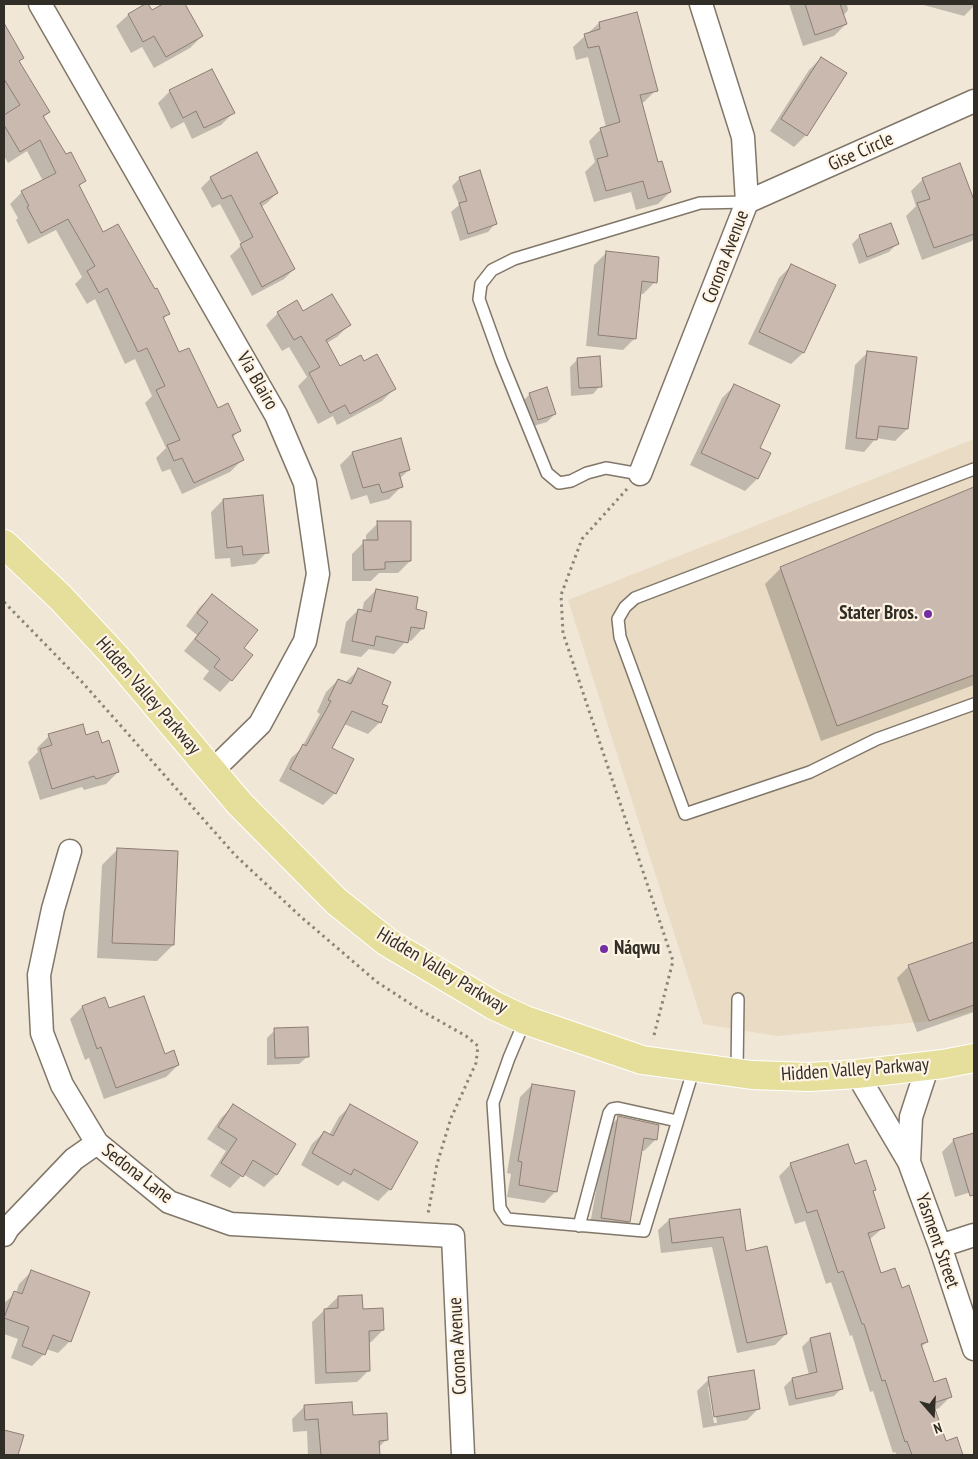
<!DOCTYPE html>
<meta charset="utf-8">
<style>
body{margin:0}
#map{position:relative;width:978px;height:1459px;overflow:hidden;background:#f1e7d7;font-family:"PT Sans Narrow",sans-serif}
canvas{display:block}
.frame{position:absolute;inset:0;border:5px solid #312d27;pointer-events:none}
.north{position:absolute;left:908px;top:1389px;width:50px;height:50px;-webkit-text-stroke:4px #fff4e4;paint-order:stroke;rotate:161deg;font-size:14px;font-weight:700;line-height:20px;text-align:center;color:#312d27}
.north::after{content:'';display:block;margin:auto;width:18px;height:22px;background:#312d27;clip-path:polygon(50% 0,100% 100%,50% 72%,0 100%)}
</style>
<div id="map">
<canvas width="978" height="1459"></canvas>
<div class="frame"></div>
<div class="north">N</div>
</div>
<script>
const ctx = document.querySelector('canvas').getContext('2d');
ctx.lineJoin = 'round';
function fillPath(path, color) {
  ctx.fillStyle = color;
  ctx.fill(path, 'evenodd');
}
function toPath(rows) {
  const path = new Path2D();
  for (const r of rows) {
    path.moveTo(r[0], r[1]);
    for (let i = 2; i < r.length; i += 2) path.lineTo(r[i], r[i + 1]);
  }
  return path;
}
function stroke(path, color, width, dash) {
  ctx.strokeStyle = color;
  ctx.lineWidth = width;
  ctx.lineCap = dash ? 'butt' : 'round';
  ctx.setLineDash(dash || []);
  ctx.stroke(path);
}
function drawText(font, color, halo, rows, align = 'center') {
  ctx.font = font + ' "PT Sans Narrow",sans-serif';
  ctx.lineWidth = 4.5;
  ctx.setLineDash([]);
  ctx.textBaseline = 'middle';
  ctx.strokeStyle = halo;
  ctx.fillStyle = color;
  for (const [text, x, y, turn = 0] of rows) {
    ctx.save();
    ctx.translate(x, y);
    ctx.rotate((+turn || 0) * Math.PI / 180);
    ctx.textAlign = isNaN(turn) ? turn : align;
    if (halo) ctx.strokeText(text, 0, 0);
    ctx.fillText(text, 0, 0);
    ctx.restore();
  }
}
fillPath(toPath([
 [974,439,974,1011,929,1021,777,1036,703,1024,568,600]
]), '#eadbc5');
fillPath(toPath([
 [166,4,184,4,202,36,190,48,154,68,142,47,131,53,116,26,128,15,151,12],
 [789,4,847,4,848,10,843,16,846,24,834,36,803,46],
 [920,4,974,4,974,6,964,16],
 [599,23,656,90,644,102,641,103,658,164,670,192,658,204,636,210,631,192,594,202,585,172,595,162,589,141,601,129,606,127,588,57,576,60,573,47],
 [4,26,22,58,19,62,49,112,43,118,66,156,85,181,78,187,102,234,168,314,163,319,179,354,217,410,239,431,232,438,242,460,230,472,182,494,170,469,162,472,156,458,166,448,145,403,152,396,135,359,125,364,95,299,87,304,75,284,82,277,56,230,28,244,16,220,18,218,10,204,22,192,43,181,27,151,8,163,4,156,4,116,6,115,4,110],
 [821,58,806,135,794,147,770,131,809,70],
 [170,91,233,113,221,125,192,139,184,122,171,129,158,103],
 [960,165,974,204,974,239,972,241,922,260,906,216,916,206,911,191,923,179],
 [211,178,277,193,267,203,261,207,294,269,284,279,252,296,230,256,242,245,220,204,212,208,201,188],
 [460,178,495,224,488,232,460,241,451,212,459,205,452,186],
 [860,236,897,244,889,252,859,264,852,244],
 [606,253,655,282,643,294,640,294,635,338,623,350,586,346,594,265],
 [791,266,803,353,791,364,748,344,779,278],
 [278,313,303,313,349,325,337,337,327,343,339,368,364,362,394,389,382,401,337,425,333,416,318,424,298,386,307,377,289,347,282,351,266,325],
 [867,353,907,429,895,441,876,438,864,452,845,449,855,365],
 [578,359,600,386,593,394,571,396,570,367],
 [734,386,758,448,769,453,757,479,745,491,690,465,722,398],
 [530,394,555,414,547,422,530,427,522,402],
 [352,453,409,470,399,479,401,487,389,499,370,504,367,495,351,500,340,465],
 [974,488,974,685,821,741,765,584,781,568],
 [223,500,267,552,255,564,231,567,230,558,215,559,211,512],
 [378,523,410,561,398,573,379,573,371,581,352,581,352,554,364,542,366,542,366,535],
 [376,590,414,610,423,628,411,641,407,640,394,654,369,649,361,657,340,653,346,622,358,610,362,611,364,602],
 [212,595,242,648,231,680,220,692,203,679,209,671,184,651,197,635,186,626,200,607],
 [358,670,380,704,380,722,368,734,344,724,331,748,335,793,323,805,279,781,291,758,301,749,320,714,317,712,326,692,338,680,345,683],
 [49,736,85,736,101,744,118,772,106,784,84,790,82,787,40,800,28,762,38,752,37,748],
 [118,849,173,945,157,961,97,958,102,865],
 [974,943,974,1012,917,1032,897,978,909,966],
 [105,999,108,1010,178,1065,166,1077,104,1099,89,1058,85,1060,70,1019,82,1007],
 [275,1030,307,1057,299,1064,267,1065,267,1038],
 [532,1085,556,1191,544,1203,507,1197,511,1174,507,1173,520,1097],
 [351,1105,390,1189,378,1201,343,1181,338,1186,301,1165,312,1144,324,1132,329,1135,339,1117],
 [233,1106,295,1144,276,1175,264,1187,243,1174,230,1188,210,1176,226,1151,207,1139,221,1118],
 [619,1117,656,1139,644,1151,641,1151,629,1222,616,1234,589,1230,607,1129],
 [974,1134,974,1191,955,1197,942,1152,954,1140],
 [791,1164,854,1166,875,1190,872,1193,884,1227,869,1240,880,1274,902,1290,927,1342,921,1347,933,1383,951,1396,939,1408,934,1410,945,1443,956,1439,962,1455,897,1455,895,1452,893,1453,873,1391,870,1392,852,1335,850,1336,831,1282,826,1284,805,1221,795,1224,779,1176],
 [739,1210,745,1253,786,1334,775,1345,737,1353,712,1247,661,1253,658,1230,669,1220],
 [31,1272,70,1341,58,1353,46,1349,44,1354,32,1366,11,1358,18,1339,4,1334,4,1303,16,1293,19,1284],
 [338,1297,361,1310,383,1330,371,1342,368,1342,369,1370,357,1382,315,1384,312,1322],
 [810,1339,842,1388,834,1396,789,1406,784,1387,792,1379,809,1375,802,1347],
 [709,1379,759,1408,747,1420,703,1428,697,1391],
 [708,1387,711,1387,717,1423,714,1423],
 [304,1407,351,1416,387,1439,378,1448,379,1455,308,1455,307,1431,293,1432,292,1419]
]), '#0003');
const building = toPath([
 [145,4,148,4,152,10,163,4,185,4,203,36,166,57,154,36,143,42,128,14,145,4],
 [805,4,840,4,847,24,815,35,805,4],
 [637,12,658,91,640,95,658,162,662,161,671,192,648,199,643,181,606,191,597,159,608,156,600,128,620,122,599,46,588,48,584,34,600,29,599,22,637,12],
 [4,23,24,58,19,61,50,112,43,116,66,154,71,152,86,181,79,185,103,232,118,224,155,289,157,288,170,314,163,317,179,352,189,348,218,408,228,403,241,431,232,435,244,460,194,483,182,458,174,461,167,445,180,440,156,390,165,386,147,348,138,352,107,288,99,293,87,271,95,266,68,219,41,233,27,207,29,206,21,191,56,173,40,140,20,152,4,125,4,115,20,105,4,79,4,23],
 [821,57,847,73,807,136,781,119,821,57],
 [212,69,235,113,204,128,196,111,183,118,169,90,212,69],
 [257,152,278,193,260,203,295,269,262,287,240,244,253,237,231,195,222,199,210,177,257,152],
 [960,163,974,200,974,234,934,248,917,203,930,199,922,178,960,163],
 [480,170,497,224,468,234,459,203,467,201,459,177,480,170],
 [891,223,899,244,867,257,859,235,891,223],
 [606,251,659,257,657,283,642,281,636,339,598,335,606,251],
 [791,264,836,285,804,353,759,332,791,264],
 [332,294,351,325,326,340,340,366,361,355,364,361,377,354,396,389,350,414,345,405,330,413,309,373,320,367,301,336,294,340,277,312,297,300,303,311,332,294],
 [867,351,917,357,908,429,879,426,877,440,856,438,867,351],
 [600,356,602,387,579,388,577,358,600,356],
 [734,384,780,405,760,448,771,453,758,479,701,453,734,384],
 [547,387,556,414,538,420,529,393,547,387],
 [401,438,410,470,399,473,403,487,382,493,379,484,363,488,352,452,401,438],
 [974,487,974,675,837,726,780,567,974,487],
 [263,495,269,553,243,555,242,546,227,548,223,499,263,495],
 [377,521,411,521,411,561,385,562,385,569,364,570,363,540,378,540,377,521],
 [376,589,418,597,416,609,427,612,424,629,411,627,408,643,376,636,374,646,352,641,358,609,371,612,376,589],
 [212,594,258,630,244,648,253,655,232,681,214,667,220,659,195,639,208,622,197,613,212,594],
 [358,668,391,682,382,704,388,706,381,723,352,711,332,748,354,759,336,794,290,769,303,744,306,746,331,701,328,700,338,679,351,684,358,668],
 [83,724,86,735,98,731,102,743,109,740,119,772,96,779,94,776,52,789,40,749,52,745,48,734,83,724],
 [117,848,178,851,174,945,112,943,117,848],
 [974,942,974,1005,929,1021,908,965,974,942],
 [144,996,165,1054,174,1050,179,1065,116,1088,101,1047,97,1049,82,1006,105,997,109,1008,144,996],
 [308,1027,309,1057,275,1058,274,1028,308,1027],
 [532,1084,575,1091,557,1192,519,1185,522,1162,518,1161,532,1084],
 [233,1104,296,1144,277,1175,253,1160,243,1177,221,1163,237,1139,218,1127,233,1104],
 [350,1104,418,1142,391,1190,354,1169,351,1175,312,1153,324,1131,333,1136,350,1104],
 [618,1116,659,1125,657,1140,644,1138,630,1222,601,1218,618,1116],
 [974,1133,974,1195,970,1196,953,1139,974,1133],
 [848,1144,855,1164,866,1160,876,1190,873,1191,885,1228,868,1233,881,1273,895,1268,902,1288,909,1285,928,1342,921,1344,934,1382,946,1378,952,1397,933,1403,946,1441,957,1437,963,1455,912,1455,907,1441,905,1442,885,1380,882,1381,864,1324,862,1324,843,1271,838,1273,817,1210,807,1213,790,1163,848,1144],
 [740,1209,746,1251,767,1246,787,1334,747,1343,723,1237,672,1243,669,1219,740,1209],
 [31,1270,90,1292,71,1342,53,1335,45,1355,22,1346,29,1327,4,1318,14,1291,22,1294,31,1270],
 [362,1295,363,1309,383,1308,384,1330,369,1331,370,1371,326,1373,324,1309,338,1308,338,1296,362,1295],
 [830,1333,843,1389,796,1399,792,1378,817,1372,810,1338,830,1333],
 [754,1370,760,1409,714,1417,708,1377,754,1370],
 [352,1402,353,1415,387,1413,388,1440,379,1441,380,1455,321,1455,318,1419,305,1420,304,1405,352,1402],
 [4,1430,24,1435,18,1455,4,1455,4,1430]
]);
fillPath(building, '#cab9af');
stroke(building, '#8d7d74', 1);
const lane = toPath([
 [974,469,635,598,625,607,618,619,620,637,685,814,810,772,877,739,974,704],
 [640,474,606,468,587,473,571,481,559,483,547,473,501,360,479,299,481,284,492,270,514,259,700,203,747,202],
 [525,1020,509,1058,493,1103,500,1208,507,1219,644,1231,694,1068],
 [737,1072,738,999],
 [579,1226,609,1113,612,1109,618,1108,677,1121]
]);
const street = toPath([
 [40,4,276,415,305,483,318,574,305,641,260,724,212,771],
 [747,202,974,101],
 [640,474,747,202,743,137,701,4],
 [70,851,53,909,39,975,42,1033,62,1085,97,1143,169,1202,231,1224,453,1236,463,1455],
 [857,1074,909,1162,940,1246,974,1349],
 [909,1162,911,1117,928,1065],
 [4,1235,8,1228,74,1159,97,1143],
 [940,1246,974,1235]
]);
const primary = toPath([
 [4,544,60,597,115,656,239,803,336,901,387,942,493,1005,525,1020,642,1060,752,1075,809,1077,857,1074,943,1064,974,1058]
]);
stroke(lane, '#817769', 14);
stroke(street, '#817769', 25);
stroke(primary, '#fff', 30);
stroke(toPath([
 [627,489,582,539,561,595,563,633,673,961,653,1039],
 [4,602,83,683,235,855,300,916,377,982,420,1010,466,1036,478,1046,476,1063,451,1118,437,1164,428,1214]
]), '#8a8479', 3, [2.5, 4]);
stroke(lane, '#fff', 11);
stroke(street, '#fff', 22);
stroke(primary, '#e6de9b', 28);
for (const [x, y, r, color] of [
 [928,614,5,"#722ea2"],
 [604,949,5,"#722ea2"]
]) {
  const dot = new Path2D();
  dot.arc(x, y, r, 0, 2 * Math.PI);
  ctx.fillStyle = color;
  ctx.fill(dot);
  stroke(dot, '#fff4e4', 2);
}
drawText('19px', '#312d27', '#fff4e4', [
 ["Gise Circle",861,152,-24],
 ["Corona Avenue",726,257,-69],
 ["Via Blairo",257,381,60],
 ["Hidden Valley Parkway",148,696,49],
 ["Hidden Valley Parkway",442,971,31],
 ["Hidden Valley Parkway",855,1070,-4],
 ["Sedona Lane",137,1174,38],
 ["Yasment Street",937,1241,71],
 ["Corona Avenue",458,1346,-93]
]);
drawText('bold 19px', '#312d27', '#fff4e4', [
 ["Stater Bros.",918,614],
 ["Náqwu",614,949,"left"]
], 'right');
</script>
